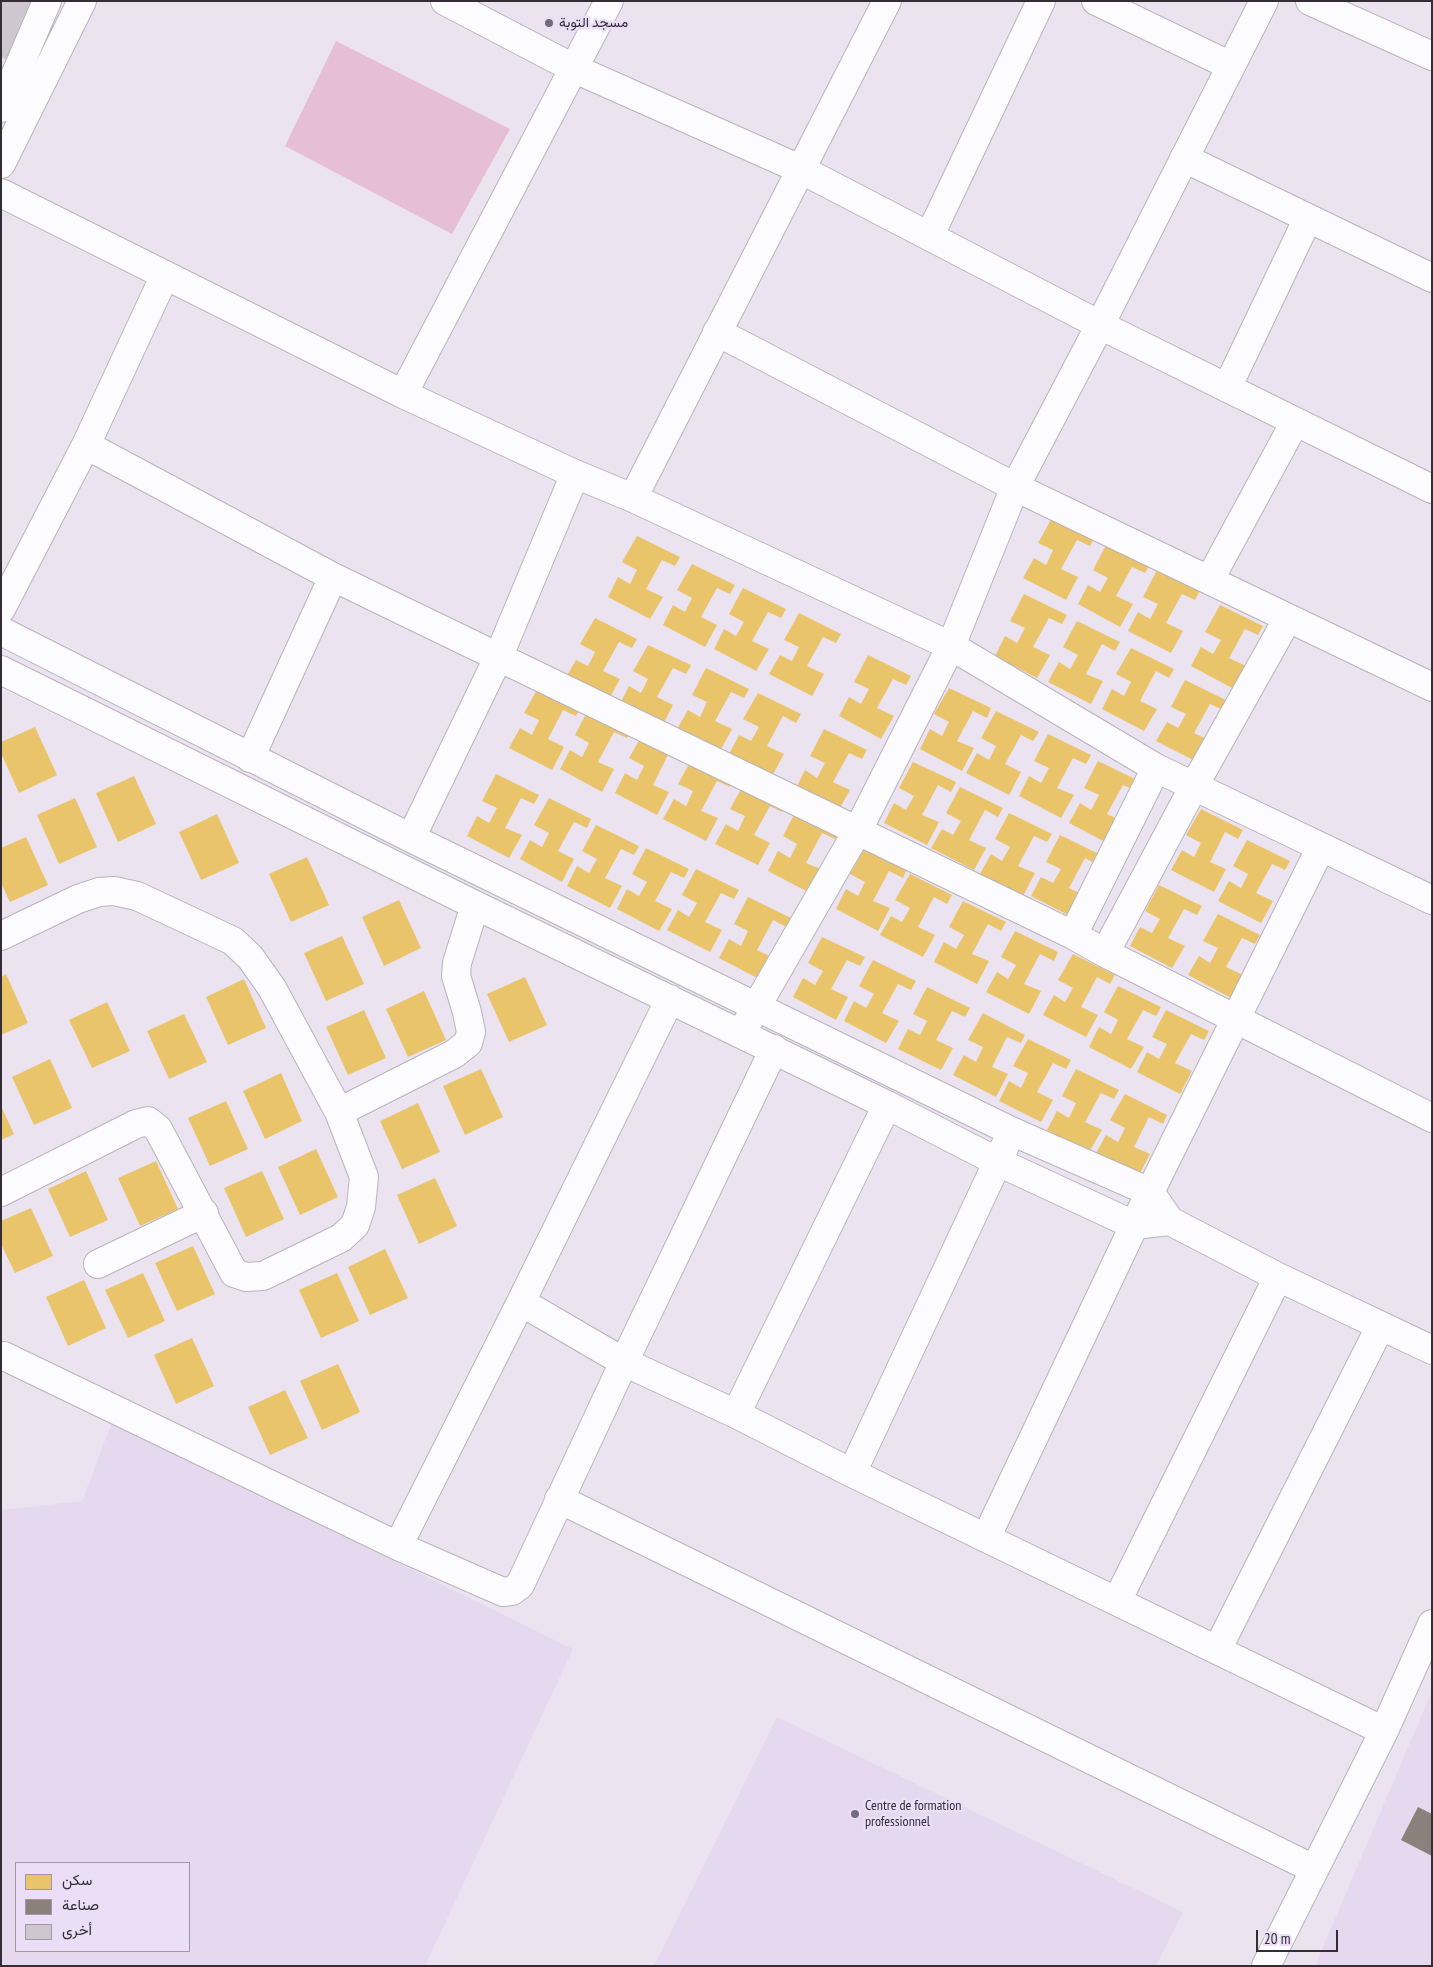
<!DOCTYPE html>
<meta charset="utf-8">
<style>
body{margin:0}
#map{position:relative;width:1433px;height:1967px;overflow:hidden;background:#ebe4f0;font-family:"PT Sans Narrow",Vazirmatn,sans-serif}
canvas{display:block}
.frame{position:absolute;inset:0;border:2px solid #332d36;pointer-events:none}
.legend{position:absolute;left:15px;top:1862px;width:175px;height:90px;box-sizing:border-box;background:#ecdef6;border:1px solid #a297a9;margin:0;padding:6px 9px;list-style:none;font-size:15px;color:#332d36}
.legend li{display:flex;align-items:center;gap:10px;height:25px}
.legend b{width:25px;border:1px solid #a297a9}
.scale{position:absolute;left:1256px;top:1930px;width:82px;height:22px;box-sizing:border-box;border:2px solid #332d36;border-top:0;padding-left:6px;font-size:15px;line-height:18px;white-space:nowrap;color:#332d36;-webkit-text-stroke:4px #ecdef6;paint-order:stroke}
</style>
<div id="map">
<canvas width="1433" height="1967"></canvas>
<div class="frame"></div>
<ul class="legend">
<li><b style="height:14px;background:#e9c46a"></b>سكن</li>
<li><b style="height:14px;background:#8a817c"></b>صناعة</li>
<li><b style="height:14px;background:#cec7d0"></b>أخرى</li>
</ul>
<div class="scale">20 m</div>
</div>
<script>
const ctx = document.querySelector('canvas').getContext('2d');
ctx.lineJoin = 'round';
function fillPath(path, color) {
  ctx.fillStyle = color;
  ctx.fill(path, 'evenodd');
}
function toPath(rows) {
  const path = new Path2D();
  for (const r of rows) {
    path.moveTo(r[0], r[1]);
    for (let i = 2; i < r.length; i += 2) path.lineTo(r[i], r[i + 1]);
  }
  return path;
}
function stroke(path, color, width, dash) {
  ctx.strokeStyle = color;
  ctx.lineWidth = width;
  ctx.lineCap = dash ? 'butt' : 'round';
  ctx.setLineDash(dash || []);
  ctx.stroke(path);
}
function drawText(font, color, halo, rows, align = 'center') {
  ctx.font = font + ' "PT Sans Narrow",Vazirmatn,sans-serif';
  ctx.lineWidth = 5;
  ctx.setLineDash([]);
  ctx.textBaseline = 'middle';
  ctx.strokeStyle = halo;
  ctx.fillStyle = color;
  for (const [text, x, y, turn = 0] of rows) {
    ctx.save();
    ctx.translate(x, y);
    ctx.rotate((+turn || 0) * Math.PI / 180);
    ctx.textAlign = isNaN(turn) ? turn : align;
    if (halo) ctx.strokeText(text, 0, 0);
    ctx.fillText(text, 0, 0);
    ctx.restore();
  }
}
fillPath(toPath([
 [112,1422,573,1649,425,1966,1,1966,1,1510,82,1501],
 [16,1863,189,1863,189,1951,16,1951],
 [1432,1691,1432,1966,1315,1966],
 [777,1717,1183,1912,1156,1966,654,1966]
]), '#e6d8ee');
fillPath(toPath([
 [336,41,510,129,452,234,285,146]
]), '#e6bed5');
fillPath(toPath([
 [1053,516,1095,537,1090,546,1077,540,1061,569,1078,577,1066,600,1023,578,1034,558,1046,565,1053,550,1038,543],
 [637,536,680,557,675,566,662,560,646,589,663,597,650,619,608,597,618,577,630,584,637,570,622,562],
 [1107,543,1150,564,1145,573,1132,567,1116,596,1133,604,1120,627,1078,604,1088,585,1100,592,1108,578,1093,570],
 [692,564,735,585,730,594,717,588,701,617,717,625,705,647,663,625,673,605,685,612,692,598,677,590],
 [1157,570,1200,591,1195,600,1182,594,1166,623,1183,631,1171,653,1128,631,1138,612,1150,619,1158,604,1143,597],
 [743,588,786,609,781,618,768,612,752,641,769,649,756,671,714,649,724,629,736,636,744,622,729,614],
 [1024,594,1067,615,1062,624,1049,618,1033,647,1050,655,1037,678,995,656,1005,636,1017,643,1025,628,1010,621],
 [1220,605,1263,626,1258,635,1245,629,1229,658,1246,666,1234,689,1191,666,1201,647,1213,654,1221,640,1205,632],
 [799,613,841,634,836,643,823,637,807,666,824,674,812,696,769,674,780,655,792,661,799,647,784,640],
 [595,618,637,639,632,648,619,642,603,671,620,679,608,701,565,679,576,660,588,666,595,652,580,644],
 [1077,621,1120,642,1115,651,1102,644,1086,674,1103,681,1091,704,1048,682,1059,662,1070,669,1078,655,1063,647],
 [648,645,691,665,686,674,673,668,657,697,673,705,661,728,619,706,629,686,641,693,648,679,633,671],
 [1131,648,1174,669,1169,678,1156,671,1140,701,1157,709,1144,731,1102,709,1112,689,1124,696,1131,682,1116,674],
 [868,655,911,676,906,685,893,679,877,708,894,716,881,739,839,716,849,697,861,704,869,689,854,682],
 [706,668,749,689,744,698,731,692,715,721,732,729,720,751,677,729,688,710,700,717,707,702,692,695],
 [1185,680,1228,701,1223,710,1210,704,1194,733,1211,741,1199,763,1156,741,1167,722,1178,728,1186,714,1171,707],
 [539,686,581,707,576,716,563,710,548,739,564,747,552,770,509,748,520,728,532,735,539,720,524,713],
 [949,688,991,708,987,718,973,711,957,741,974,748,962,771,920,749,930,729,942,736,949,722,934,714],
 [758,693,801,714,796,723,783,716,767,746,784,754,772,776,729,754,739,735,751,741,759,727,743,719],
 [589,708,632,729,627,738,614,732,598,762,614,769,602,792,560,769,570,750,582,757,589,743,575,735],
 [996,711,1039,732,1033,741,1021,735,1005,764,1021,772,1009,795,966,773,977,753,989,760,996,746,981,738],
 [35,727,57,775,19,793,1,753,1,742],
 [824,729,867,750,862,759,849,753,833,782,850,790,837,813,795,790,805,770,817,778,825,763,810,756],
 [644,732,687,753,681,762,668,755,653,785,669,792,657,815,615,793,625,773,637,780,644,766,629,758],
 [1048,734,1091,755,1086,764,1073,758,1057,788,1074,795,1061,818,1019,796,1029,776,1041,783,1049,768,1034,761],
 [693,757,735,779,730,787,717,781,701,811,718,818,706,841,663,819,674,799,686,806,693,791,678,784],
 [1098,761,1141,782,1136,791,1123,785,1107,814,1124,822,1111,845,1069,823,1080,803,1091,810,1099,795,1084,788],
 [913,762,956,782,951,792,938,785,922,815,939,822,927,845,884,823,894,803,906,810,914,796,899,788],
 [496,774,539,795,534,804,521,798,505,828,522,835,509,858,467,836,477,816,489,823,497,808,482,801],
 [134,776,156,824,118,842,96,793],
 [745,782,787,803,782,812,770,806,754,835,770,843,758,865,715,844,726,824,738,831,745,816,730,809],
 [960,787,1003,808,998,817,985,810,969,840,986,848,974,870,931,848,942,829,953,835,961,821,946,813],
 [75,798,97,847,59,864,37,815],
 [549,798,591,819,587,828,574,822,558,851,574,859,562,882,520,859,530,840,542,847,549,833,534,825],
 [797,809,840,831,835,839,822,833,806,863,823,870,810,893,768,871,778,851,790,858,797,844,783,836],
 [1201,809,1243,830,1238,839,1225,832,1210,862,1226,869,1214,892,1171,870,1182,850,1194,857,1201,843,1186,835],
 [1009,813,1052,834,1047,842,1034,836,1018,866,1035,873,1023,896,980,874,991,854,1002,861,1010,847,995,839],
 [217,814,239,863,201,880,179,832],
 [596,825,639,846,634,855,621,849,605,878,622,886,610,908,567,886,577,866,589,873,597,859,582,851],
 [1060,835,1103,856,1098,865,1085,858,1069,888,1086,896,1074,918,1031,896,1041,877,1053,883,1061,869,1046,862],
 [26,837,48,885,10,902,1,883,1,848],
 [1247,840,1290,861,1285,870,1272,864,1256,893,1273,901,1261,923,1218,901,1229,881,1241,888,1248,874,1233,866],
 [646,848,689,869,684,878,671,872,655,901,672,909,659,931,617,909,627,889,639,896,647,882,632,874],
 [865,848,907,869,903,878,889,871,873,901,890,908,878,931,836,909,846,889,858,896,865,882,850,874],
 [307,857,329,905,291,922,269,874],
 [696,869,739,890,734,899,721,893,705,922,722,930,710,952,667,930,678,910,689,917,697,903,682,895],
 [910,874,952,895,947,904,934,897,918,927,935,935,923,957,880,935,891,916,902,922,910,908,895,900],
 [1159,885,1202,906,1197,915,1184,909,1168,938,1185,946,1172,968,1130,946,1140,927,1152,933,1160,919,1145,911],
 [748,897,791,918,786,927,773,920,757,950,774,958,761,980,719,958,729,939,741,946,748,931,734,924],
 [399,900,421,948,384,966,362,917],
 [963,901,1006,922,1001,931,988,924,972,954,989,961,977,984,934,962,944,942,956,949,964,935,949,927],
 [1218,914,1260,935,1255,944,1242,938,1226,967,1243,975,1231,998,1188,975,1199,956,1210,963,1218,948,1203,941],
 [1015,931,1058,952,1054,961,1040,954,1024,984,1041,991,1029,1014,986,992,997,972,1008,979,1016,965,1001,957],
 [342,936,364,984,326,1001,304,953],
 [822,937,865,957,860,966,847,960,831,989,848,997,836,1020,793,997,803,978,815,985,823,971,808,963],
 [1073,954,1115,975,1110,984,1097,977,1081,1007,1098,1015,1086,1037,1043,1015,1054,995,1065,1002,1073,988,1058,980],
 [873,960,916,981,911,990,898,984,882,1013,899,1021,886,1043,844,1021,854,1001,866,1008,874,994,859,986],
 [6,974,28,1023,1,1035,1,977],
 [525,977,547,1025,509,1042,487,994],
 [244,979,266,1028,228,1045,206,997],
 [1118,986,1161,1007,1156,1016,1143,1010,1127,1039,1144,1047,1131,1069,1089,1047,1099,1027,1111,1034,1118,1020,1104,1012],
 [927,987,970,1008,965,1017,952,1011,936,1040,953,1048,941,1070,898,1049,908,1029,920,1035,927,1021,913,1014],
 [424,991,446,1040,408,1057,386,1009],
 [107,1002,130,1051,92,1068,69,1020],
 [364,1010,386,1058,348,1075,326,1027],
 [1166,1010,1209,1031,1204,1040,1191,1034,1175,1063,1192,1071,1180,1094,1137,1072,1147,1052,1159,1059,1167,1044,1152,1037],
 [983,1013,1025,1035,1021,1043,1007,1037,992,1067,1008,1074,996,1097,953,1075,964,1055,976,1062,983,1047,968,1040],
 [184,1014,207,1062,169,1079,147,1031],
 [1028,1039,1071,1060,1066,1069,1053,1063,1037,1092,1053,1100,1041,1122,999,1101,1009,1081,1021,1088,1028,1073,1013,1066],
 [50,1059,72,1108,34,1125,12,1077],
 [481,1069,503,1117,465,1135,443,1086],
 [1076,1069,1119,1090,1114,1099,1101,1093,1085,1122,1102,1130,1089,1152,1047,1130,1057,1111,1069,1118,1076,1103,1062,1096],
 [281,1073,302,1121,265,1139,243,1091],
 [1125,1094,1167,1115,1163,1124,1149,1117,1134,1147,1150,1154,1138,1177,1095,1155,1106,1135,1118,1142,1125,1128,1110,1120],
 [226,1101,248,1149,210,1166,188,1118],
 [418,1103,440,1152,402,1169,380,1121],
 [1,1106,14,1134,1,1140],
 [316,1149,338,1197,300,1215,278,1167],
 [156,1161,178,1209,140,1226,118,1178],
 [86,1171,108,1220,70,1237,48,1189],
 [262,1171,284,1219,246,1237,224,1188],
 [435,1178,457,1226,419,1244,397,1195],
 [31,1208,53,1256,15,1273,1,1244,1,1221],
 [193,1246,215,1294,177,1311,155,1263],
 [385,1249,408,1298,370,1315,348,1267],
 [143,1273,165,1321,128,1338,105,1290],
 [337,1273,359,1321,321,1338,299,1290],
 [84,1280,106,1328,68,1346,46,1297],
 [192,1338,214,1386,176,1404,154,1355],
 [338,1364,360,1412,322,1430,300,1381],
 [285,1390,308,1438,270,1455,248,1407]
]), '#e9c46a');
fillPath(toPath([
 [1418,1807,1432,1814,1432,1856,1401,1840]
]), '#8a817c');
fillPath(toPath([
 [1,1,42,1,11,62,1,57]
]), '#cec7d0');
const minor = toPath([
 [445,1,575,69,800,169,1100,325,1432,489],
 [1096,1,1231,66],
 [1310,1,1432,56],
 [1,108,47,1],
 [1184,158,1432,278],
 [1,164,82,1],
 [1,193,403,394,575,474,633,498,951,646,1156,768,1432,900],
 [930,235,1041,1],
 [717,332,1015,487,1432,687],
 [1227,388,1308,218],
 [403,394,609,1],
 [86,445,333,577,1073,935,1105,953,1432,1118],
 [633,498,887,1],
 [1210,579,1295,422],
 [1,609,86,445,165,275],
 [1,631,411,838,1011,1131,1150,1192,1170,1221,1278,1277,1432,1350],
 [1,670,475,905,887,1105,998,1162,1134,1225,1170,1221],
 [250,758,333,577],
 [411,838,498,658,575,474],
 [1073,935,1156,768],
 [1,936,78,899,99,892,114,891,137,896,233,941,250,957,272,988,339,1112],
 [1105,953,1194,786,1288,618],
 [747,1023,858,830,951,646,1015,487,1100,325,1264,1],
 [1,1192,136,1124,148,1121,158,1129,234,1273,246,1277,263,1276,341,1238,355,1225,361,1207,364,1177,339,1112,454,1054,468,1043,471,1032,467,1012,456,976,457,963,475,905],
 [98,1264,204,1213],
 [521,1302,624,1362,736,1414,852,1473,1384,1731],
 [1,1357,4,1356,398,1546,503,1592,512,1591,520,1585,624,1362,774,1049],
 [736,1414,887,1105],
 [852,1473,1005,1146],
 [559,1499,1314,1869],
 [986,1538,1150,1192,1321,847],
 [398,1546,521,1302,670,999],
 [1117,1601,1278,1277],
 [1217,1650,1380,1327],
 [1266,1966,1384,1731,1432,1624]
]);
stroke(minor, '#b9b3bd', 30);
stroke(minor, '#fcfbfd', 28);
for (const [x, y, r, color] of [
 [549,23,5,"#736d77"],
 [855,1814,5,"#736d77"]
]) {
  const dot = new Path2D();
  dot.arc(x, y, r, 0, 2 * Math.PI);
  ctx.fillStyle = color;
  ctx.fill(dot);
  stroke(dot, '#ecdef6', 2);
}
drawText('14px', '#332d36', '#ecdef6', [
 ["مسجد التوبة",559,23],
 ["Centre de formation",865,1806],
 ["professionnel",865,1822]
], 'left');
</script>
